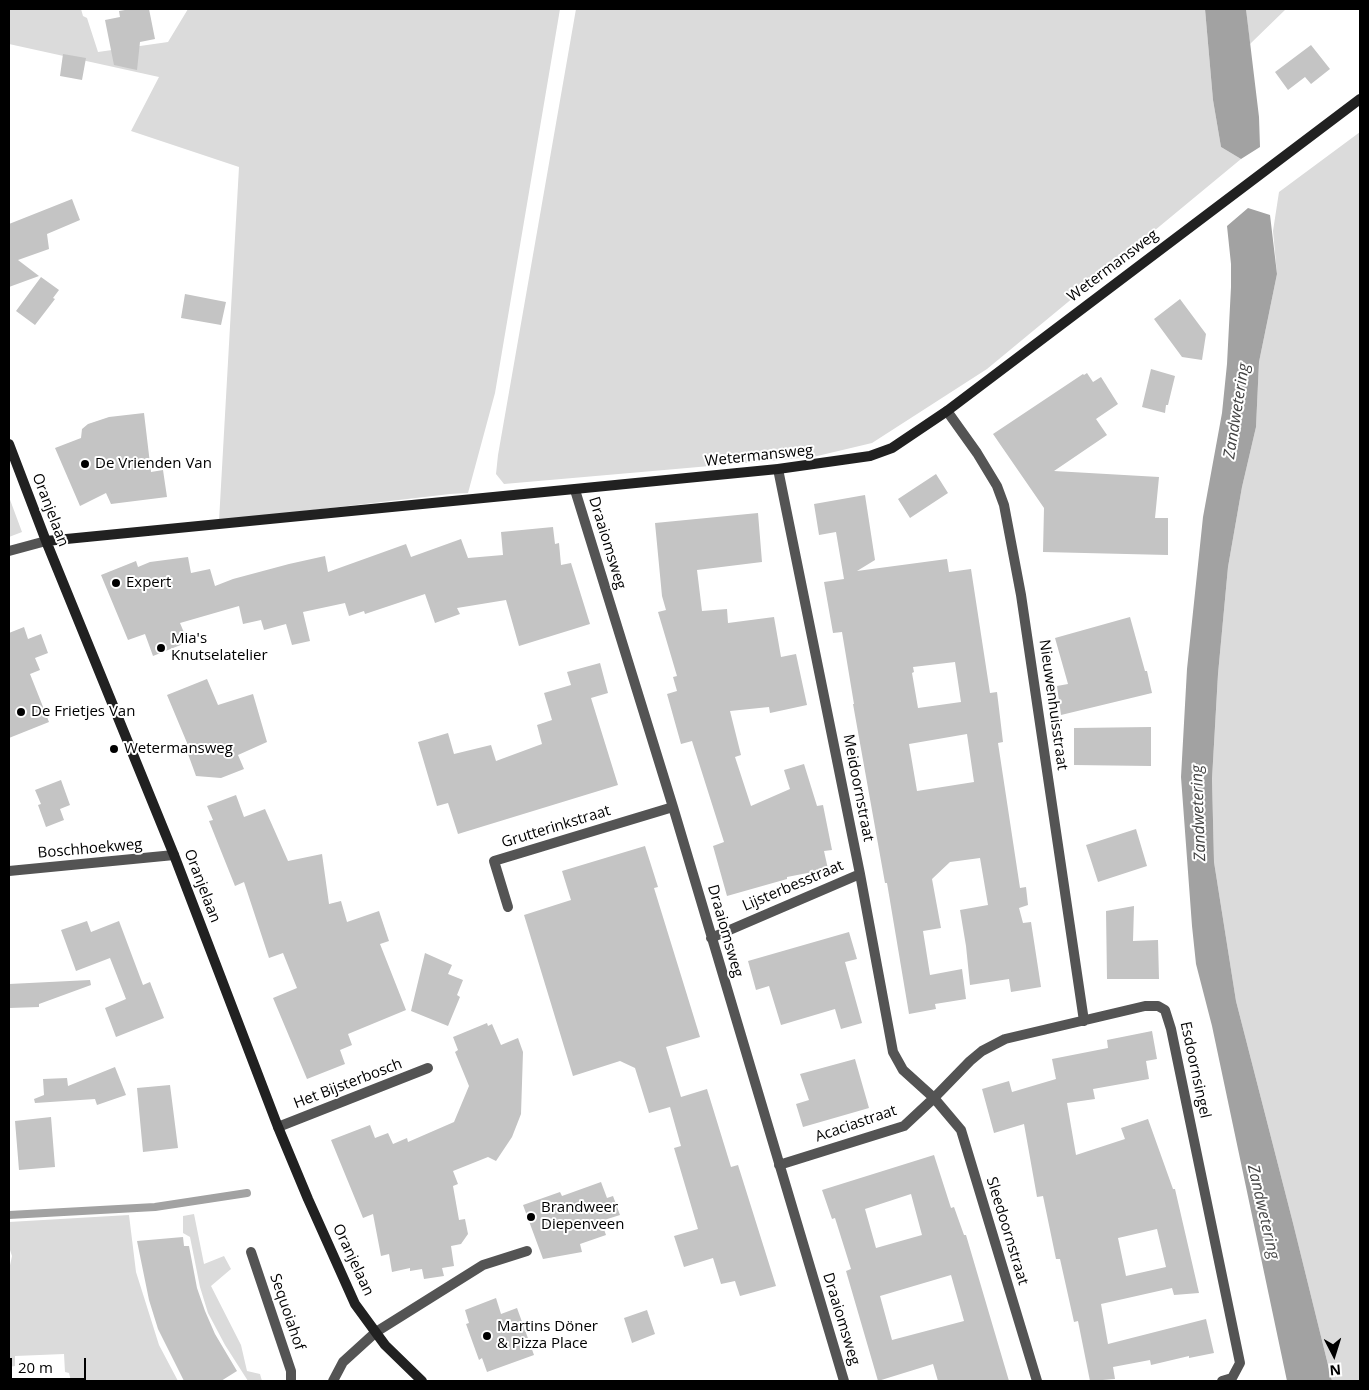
<!DOCTYPE html>
<meta charset="utf-8">
<style>
body{margin:0}
#map{position:relative;width:1369px;height:1390px;overflow:hidden;background:#fff;font-family:"Open Sans",sans-serif}
canvas{display:block}
.frame{position:absolute;inset:0;border:10px solid #000;pointer-events:none}
.north{position:absolute;left:1309px;top:1330px;width:50px;height:50px;-webkit-text-stroke:4px #fff;paint-order:stroke;rotate:175deg;font-size:14px;font-weight:700;line-height:20px;text-align:center;color:#000}
.north::after{content:'';display:block;margin:auto;width:18px;height:22px;background:#000;clip-path:polygon(50% 0,100% 100%,50% 72%,0 100%)}
.scale{position:absolute;left:10px;top:1358px;width:76px;height:22px;box-sizing:border-box;border:2px solid #000;border-top:0;padding-left:6px;font-size:15px;line-height:18px;white-space:nowrap;color:#000;-webkit-text-stroke:4px #fff;paint-order:stroke}
</style>
<div id="map">
<canvas width="1369" height="1390"></canvas>
<div class="frame"></div>
<div class="north">N</div>
<div class="scale">20 m</div>
</div>
<script>
const ctx = document.querySelector('canvas').getContext('2d');
ctx.lineJoin = 'round';
function fillPath(path, color) {
  ctx.fillStyle = color;
  ctx.fill(path, 'evenodd');
}
function toPath(rows) {
  const path = new Path2D();
  for (const r of rows) {
    path.moveTo(r[0], r[1]);
    for (let i = 2; i < r.length; i += 2) path.lineTo(r[i], r[i + 1]);
  }
  return path;
}
function stroke(path, color, width, dash) {
  ctx.strokeStyle = color;
  ctx.lineWidth = width;
  ctx.lineCap = dash ? 'butt' : 'round';
  ctx.setLineDash(dash || []);
  ctx.stroke(path);
}
function drawText(font, color, halo, rows, align = 'center') {
  ctx.font = font + ' "Open Sans",sans-serif';
  ctx.lineWidth = 4;
  ctx.setLineDash([]);
  ctx.textBaseline = 'middle';
  ctx.strokeStyle = halo;
  ctx.fillStyle = color;
  for (const [text, x, y, turn = 0] of rows) {
    ctx.save();
    ctx.translate(x, y);
    ctx.rotate((+turn || 0) * Math.PI / 180);
    ctx.textAlign = isNaN(turn) ? turn : align;
    if (halo) ctx.strokeText(text, 0, 0);
    ctx.fillText(text, 0, 0);
    ctx.restore();
  }
}
fillPath(toPath([
 [9,9,81,9,83,16,87,18,98,52,168,42,188,9,560,9,495,393,468,493,450,494,219,521,239,167,131,131,159,77,9,44],
 [576,9,1205,9,1213,100,1221,147,1241,159,987,369,872,443,813,457,504,484,496,474,498,455],
 [1246,9,1286,9,1250,44],
 [1360,132,1360,1381,1332,1381,1293,1223,1236,1001,1214,862,1212,779,1218,674,1228,567,1242,487,1256,427,1259,362,1277,274,1273,231,1279,192],
 [9,497,22,532,9,537],
 [194,1214,204,1264,224,1256,231,1269,211,1286,241,1345,247,1371,260,1374,262,1381,248,1381,225,1345,208,1313,200,1287,190,1237,183,1233,183,1216],
 [129,1215,136,1272,159,1345,178,1381,71,1381,69,1373,65,1372,64,1354,15,1356,15,1366,9,1367,9,1270,12,1256,9,1247,9,1222]
]), '#dbdbdb');
fillPath(toPath([
 [1205,9,1246,9,1259,117,1260,147,1241,159,1221,147,1213,100],
 [1248,208,1270,215,1277,274,1259,362,1256,427,1242,487,1228,567,1218,674,1212,779,1214,862,1236,1001,1293,1223,1332,1381,1287,1381,1212,1026,1196,964,1192,926,1181,777,1187,669,1203,517,1222,413,1227,364,1231,287,1231,264,1227,226]
]), '#a2a2a2');
stroke(toPath([
 [9,1215,155,1207,247,1193]
]), '#a2a2a2', 8);
fillPath(toPath([
 [131,9,149,9,155,39,140,42,137,70,114,65,105,20,120,17,119,11],
 [1311,45,1330,69,1311,84,1305,77,1288,90,1275,72],
 [63,54,86,58,82,80,60,76],
 [72,199,80,220,47,234,49,249,18,260,39,276,9,287,9,224],
 [41,277,59,290,53,298,55,299,35,325,16,311],
 [185,294,226,302,221,325,181,318],
 [1180,299,1206,334,1202,360,1182,357,1154,319],
 [1151,369,1175,376,1168,405,1166,405,1165,413,1142,407],
 [1087,373,1093,382,1101,377,1118,404,1096,419,1107,435,1054,471,1159,477,1155,518,1168,518,1168,555,1043,552,1044,508,993,434,1083,374,1084,375],
 [144,413,151,472,163,470,167,497,111,504,106,493,80,506,55,448,81,438,82,429,88,424,109,417],
 [936,474,948,493,910,518,898,499],
 [865,495,875,560,857,571,947,559,949,572,971,569,990,693,997,692,1003,742,998,743,1020,888,1026,887,1028,905,1019,908,1023,923,1031,922,1041,987,1011,992,1009,979,970,985,966,946,960,910,988,905,980,858,950,862,932,879,941,928,923,931,930,975,962,969,966,999,935,1004,936,1009,909,1014,887,883,885,883,853,704,854,704,842,632,833,633,824,582,844,579,836,532,819,535,814,504],
 [955,662,961,702,918,708,912,673,914,672,913,667],
 [967,734,974,782,917,791,909,744],
 [758,513,762,562,697,570,702,611,727,609,728,623,774,617,781,657,796,654,807,705,770,713,769,707,730,711,741,755,735,757,751,806,790,789,784,770,804,764,817,806,823,805,832,850,824,851,828,869,787,877,787,879,727,896,713,846,724,842,692,741,681,744,667,694,677,691,673,677,677,676,658,612,666,610,662,596,655,523],
 [553,527,555,544,559,543,561,565,571,563,590,624,519,646,506,600,457,608,460,614,435,623,425,594,365,614,364,611,349,616,345,603,303,612,310,641,292,645,286,624,264,630,261,620,243,624,239,606,180,623,188,642,153,656,145,634,128,640,101,575,136,561,138,567,150,562,188,557,191,573,210,569,215,586,233,579,289,564,325,556,328,572,406,544,411,557,461,539,468,558,503,555,501,532],
 [1130,617,1145,671,1147,671,1152,693,1061,715,1057,686,1068,684,1055,638],
 [24,627,28,639,41,634,48,653,35,658,40,670,30,674,49,722,9,738,9,633],
 [600,663,608,693,591,698,618,785,458,834,448,803,437,806,418,742,448,733,454,754,491,745,496,761,542,744,537,725,552,720,544,693,571,685,567,672],
 [207,679,218,705,253,694,267,742,238,755,244,769,221,778,196,776,188,754,190,750,167,695],
 [1151,727,1151,766,1074,765,1074,728],
 [61,780,70,805,60,809,64,820,46,827,38,805,41,804,35,790],
 [236,795,244,817,265,809,288,861,322,854,329,904,341,901,347,922,379,911,389,941,380,944,406,1010,348,1034,352,1045,340,1050,345,1064,307,1079,273,998,297,988,283,953,269,958,244,882,235,886,209,821,213,820,207,806],
 [1136,829,1147,866,1098,882,1086,845],
 [645,846,658,887,654,888,700,1037,666,1047,681,1097,707,1089,731,1167,738,1165,776,1286,740,1296,735,1281,721,1284,713,1258,684,1267,674,1236,698,1229,674,1148,681,1146,670,1107,649,1113,635,1068,620,1061,573,1076,524,915,571,900,562,871],
 [1134,906,1133,941,1158,940,1159,979,1107,979,1106,911],
 [87,921,91,932,119,921,143,985,150,982,164,1018,116,1037,105,1008,126,999,110,958,76,971,61,930],
 [849,932,857,959,845,962,862,1023,841,1029,835,1009,781,1025,769,986,756,990,748,961],
 [425,953,452,965,448,974,463,980,457,995,460,997,448,1026,411,1011],
 [90,980,91,985,39,1004,39,1007,9,1008,9,984],
 [487,1023,488,1026,492,1024,501,1045,518,1038,523,1052,521,1114,512,1137,496,1161,488,1157,453,1171,458,1184,453,1186,459,1220,465,1219,468,1234,461,1244,451,1246,454,1266,442,1268,444,1276,424,1279,422,1269,410,1271,410,1268,392,1272,389,1254,381,1256,373,1214,363,1218,331,1140,370,1125,375,1138,388,1133,393,1144,407,1138,408,1142,454,1122,469,1086,455,1052,458,1050,453,1037],
 [1152,1031,1157,1059,1146,1061,1149,1079,1093,1089,1095,1099,1067,1103,1076,1155,1125,1139,1121,1128,1148,1119,1173,1189,1175,1189,1199,1293,1174,1295,1172,1288,1101,1304,1108,1344,1206,1319,1214,1353,1189,1358,1189,1356,1151,1365,1150,1360,1113,1367,1115,1379,1090,1381,1078,1321,1074,1322,1060,1259,1056,1259,1043,1196,1037,1197,1024,1124,994,1133,982,1089,1009,1081,1012,1092,1056,1079,1052,1059,1108,1048,1107,1040],
 [1157,1229,1166,1267,1126,1276,1118,1238],
 [855,1059,869,1108,803,1127,796,1104,809,1100,800,1074],
 [115,1067,126,1095,97,1105,95,1099,35,1103,34,1099,44,1095,43,1079,67,1078,68,1086],
 [170,1085,178,1148,143,1152,137,1088],
 [51,1117,55,1167,19,1170,15,1121],
 [934,1155,951,1208,954,1207,964,1235,966,1235,1009,1381,938,1381,933,1364,878,1381,846,1271,851,1269,835,1218,832,1219,822,1190],
 [911,1194,922,1235,876,1248,865,1209],
 [951,1275,964,1321,892,1340,880,1296],
 [601,1182,607,1198,613,1196,620,1215,601,1221,606,1235,580,1244,582,1252,543,1259,523,1205,560,1192,562,1196],
 [183,1237,184,1246,189,1246,197,1288,205,1311,215,1334,237,1371,221,1381,184,1381,158,1329,149,1300,137,1241],
 [496,1298,501,1314,517,1308,534,1355,487,1372,482,1358,479,1360,466,1324,469,1323,465,1310],
 [647,1310,655,1334,632,1343,624,1318]
]), '#c4c4c4');
stroke(toPath([
 [947,411,977,453,997,486,1004,505,1021,595,1084,1021],
 [778,469,860,874,893,1052,903,1070,934,1098,961,1130,1037,1381],
 [575,490,673,807,844,1381],
 [9,551,46,541],
 [9,871,174,855],
 [508,907,494,861,673,807],
 [711,938,860,874],
 [278,1127,428,1068],
 [779,1165,904,1126,934,1098,970,1061,982,1051,1005,1039,1145,1006,1158,1006,1165,1010,1171,1029,1240,1363,1232,1378,1222,1381],
 [251,1252,291,1371,291,1381],
 [333,1381,343,1362,376,1332,483,1265,527,1251]
]), '#545454', 10);
stroke(toPath([
 [9,444,46,541,174,855,278,1127,308,1199,355,1304,385,1345,422,1381],
 [46,541,778,469,870,456,892,448,947,411,1360,99]
]), '#212121', 10);
for (const [x, y, r, color] of [
 [85,464,5,"#000"],
 [116,583,5,"#000"],
 [161,648,5,"#000"],
 [21,712,5,"#000"],
 [114,749,5,"#000"],
 [531,1217,5,"#000"],
 [487,1336,5,"#000"]
]) {
  const dot = new Path2D();
  dot.arc(x, y, r, 0, 2 * Math.PI);
  ctx.fillStyle = color;
  ctx.fill(dot);
  stroke(dot, '#fff', 2);
}
drawText('15px', '#000', '#fff', [
 ["Wetermansweg",1113,266,-37],
 ["Wetermansweg",759,456,-6],
 ["Oranjelaan",50,510,69],
 ["Draaiomsweg",607,543,73],
 ["Nieuwenhuisstraat",1053,705,82],
 ["Meidoornstraat",858,788,79],
 ["Grutterinkstraat",556,827,-17],
 ["Boschhoekweg",90,849,-5],
 ["Oranjelaan",202,886,69],
 ["Lijsterbesstraat",793,886,-23],
 ["Draaiomsweg",725,931,74],
 ["Esdoornsingel",1195,1070,78],
 ["Het Bijsterbosch",348,1084,-21],
 ["Acaciastraat",856,1124,-19],
 ["Sleedoornstraat",1007,1231,73],
 ["Oranjelaan",353,1260,65],
 ["Sequoiahof",287,1312,71],
 ["Draaiomsweg",841,1319,73]
]);
drawText('15px', '#000', '#fff', [
 ["De Vrienden Van",95,464],
 ["Expert",126,583],
 ["Mia's",171,639],
 ["Knutselatelier",171,656],
 ["De Frietjes Van",31,712],
 ["Wetermansweg",124,749],
 ["Brandweer",541,1208],
 ["Diepenveen",541,1225],
 ["Martins Döner",497,1327],
 ["& Pizza Place",497,1344]
], 'left');
drawText('italic 16px', '#434343', '#fff', [
 ["Zandwetering",1237,411,-81],
 ["Zandwetering",1199,813,-92],
 ["Zandwetering",1263,1212,77]
]);
</script>
